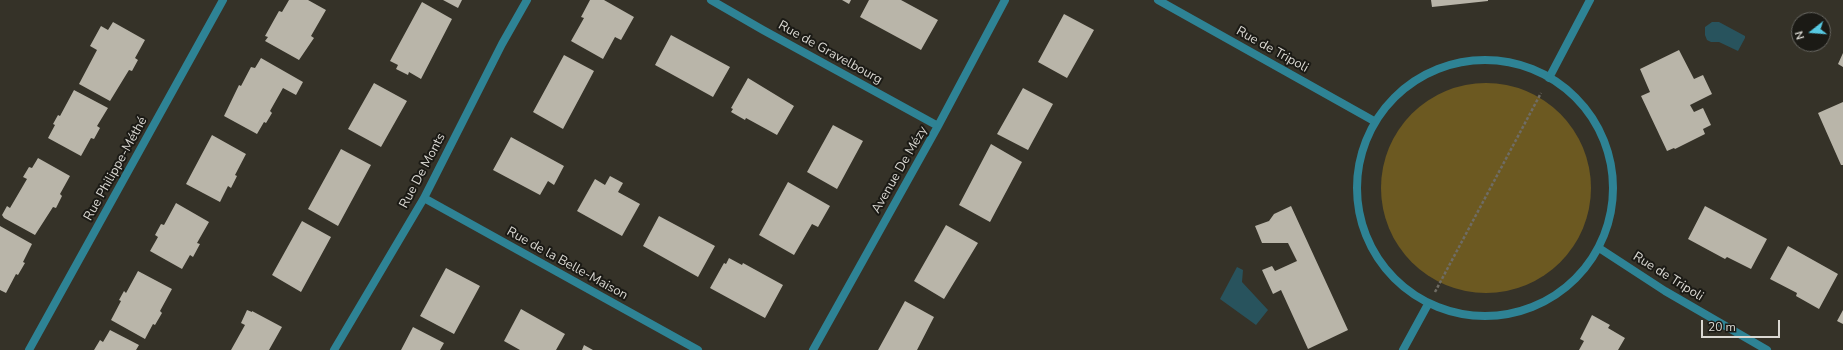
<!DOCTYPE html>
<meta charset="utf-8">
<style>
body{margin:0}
#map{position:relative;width:1843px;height:350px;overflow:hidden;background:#353228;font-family:"Nunito Sans",sans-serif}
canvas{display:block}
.north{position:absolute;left:1791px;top:12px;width:40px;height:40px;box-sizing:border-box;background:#1b1a15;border:1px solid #676661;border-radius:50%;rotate:253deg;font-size:11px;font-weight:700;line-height:16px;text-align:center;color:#dad8d2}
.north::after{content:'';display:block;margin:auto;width:14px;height:18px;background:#57c9e2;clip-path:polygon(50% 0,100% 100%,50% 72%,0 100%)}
.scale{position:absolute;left:1701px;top:320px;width:79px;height:18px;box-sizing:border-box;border:2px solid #dad8d2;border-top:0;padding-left:5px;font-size:12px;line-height:14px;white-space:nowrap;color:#dad8d2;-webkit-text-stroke:3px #1b1a15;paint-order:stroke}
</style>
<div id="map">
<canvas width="1843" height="350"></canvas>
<div class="north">N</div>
<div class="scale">20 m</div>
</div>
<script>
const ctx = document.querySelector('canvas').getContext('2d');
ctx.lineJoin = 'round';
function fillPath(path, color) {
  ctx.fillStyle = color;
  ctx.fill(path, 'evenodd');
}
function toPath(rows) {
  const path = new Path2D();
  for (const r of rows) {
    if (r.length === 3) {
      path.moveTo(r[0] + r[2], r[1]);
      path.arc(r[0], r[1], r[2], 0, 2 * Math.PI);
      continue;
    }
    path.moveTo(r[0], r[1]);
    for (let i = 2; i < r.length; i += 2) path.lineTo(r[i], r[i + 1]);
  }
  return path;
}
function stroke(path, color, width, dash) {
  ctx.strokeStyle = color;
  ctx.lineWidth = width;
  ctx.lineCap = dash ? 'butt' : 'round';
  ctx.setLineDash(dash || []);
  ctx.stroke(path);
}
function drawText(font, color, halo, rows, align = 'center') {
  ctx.font = font + ' "Nunito Sans",sans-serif';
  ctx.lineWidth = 4;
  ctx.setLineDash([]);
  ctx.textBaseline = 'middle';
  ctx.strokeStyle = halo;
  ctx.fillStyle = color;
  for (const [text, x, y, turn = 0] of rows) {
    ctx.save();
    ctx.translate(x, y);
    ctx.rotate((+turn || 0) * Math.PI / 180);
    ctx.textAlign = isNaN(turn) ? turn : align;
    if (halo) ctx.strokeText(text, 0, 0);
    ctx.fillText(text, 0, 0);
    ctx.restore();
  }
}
fillPath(toPath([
 [1486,188,105]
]), '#6c5921');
fillPath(toPath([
 [1712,22,1719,22,1745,36,1745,38,1738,51,1719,42,1711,42,1707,40,1705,35,1705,27],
 [1237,267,1243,270,1242,282,1268,310,1256,325,1220,299]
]), '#28535d');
fillPath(toPath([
 [289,0,308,0,326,10,311,36,314,38,299,60,265,41,268,37,265,36,279,11,282,12],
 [443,0,462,0,458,8],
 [590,0,604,0,634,17,621,40,615,37,603,59,571,41,584,18,581,17],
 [842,0,851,0,849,4],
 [869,0,901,0,938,20,921,50,860,17],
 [1431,0,1488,0,1488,1,1432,7],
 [422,2,452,19,421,79,409,72,408,75,396,69,398,65,390,61],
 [1064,14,1094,30,1067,78,1038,62],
 [113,22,145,40,135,58,138,60,132,71,129,70,110,101,79,84,97,50,90,46,101,26,108,30],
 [671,35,730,67,713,97,655,65],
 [1679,50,1694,79,1703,75,1712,94,1690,105,1694,112,1703,108,1711,125,1703,129,1705,134,1675,149,1674,148,1667,151,1641,96,1650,92,1640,69],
 [1843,53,1843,67,1838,64],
 [564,55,594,71,563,129,533,112],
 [261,58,303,82,296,95,283,88,270,111,272,113,266,123,264,122,257,134,224,116,239,85,241,86,251,67,255,68],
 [748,78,794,106,777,135,746,118,745,120,731,112,733,109,731,108],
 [374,83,407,101,381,147,348,129],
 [1023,88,1053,104,1028,150,997,134],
 [74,90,108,108,97,126,100,128,94,139,91,138,81,156,48,138,55,125,53,124,58,115,60,116],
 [1843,102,1843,165,1841,165,1818,113],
 [833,125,863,141,837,189,807,172],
 [212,135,246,154,235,175,237,176,231,188,228,186,220,202,186,184],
 [511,137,564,166,554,185,548,181,540,195,493,170],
 [991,144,1022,162,990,222,959,205],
 [341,149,371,165,338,226,308,209],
 [38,158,70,176,60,194,62,196,56,208,53,207,35,235,4,218,2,215,7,206,10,208,27,179,23,177,29,167,32,168],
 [610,176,623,183,618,192,640,204,622,236,577,211,595,179,605,185],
 [788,182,830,206,818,227,812,224,794,255,759,235],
 [176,203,209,222,197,243,200,244,193,257,190,255,182,269,150,251,158,237,155,235,161,224,164,225],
 [1291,206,1348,330,1308,349,1281,290,1273,294,1262,270,1272,266,1275,271,1297,261,1288,243,1262,243,1255,226,1269,221,1274,214],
 [1705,206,1767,239,1751,269,1727,257,1725,259,1688,239],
 [659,216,715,246,698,277,643,246],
 [302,221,331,237,301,292,272,275],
 [946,225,978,243,944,299,914,281],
 [0,226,32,244,23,262,25,263,18,275,16,274,6,293,0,290],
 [1788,246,1838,274,1819,309,1796,296,1797,293,1770,279],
 [729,258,742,265,743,263,783,285,765,318,710,288,724,263,726,264],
 [446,268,480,286,454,334,420,316],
 [138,271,172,289,160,311,162,313,155,325,153,324,145,339,111,320,121,301,119,300,124,291,126,293],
 [905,301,934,317,917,350,878,350],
 [521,309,565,334,556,350,520,350,504,341],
 [247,310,252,312,252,311,282,327,269,350,231,350,245,325,241,323],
 [1843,310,1843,324,1837,321],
 [1592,315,1610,325,1608,328,1625,338,1618,350,1579,350,1584,341,1580,339],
 [413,327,444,343,440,350,401,350],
 [110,330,139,345,136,350,94,350,100,340,103,342],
 [584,345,593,350,582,350]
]), '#b9b5a9');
stroke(toPath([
 [1435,292,1541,93]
]), '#6f6c64', 2.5, [3, 2]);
stroke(toPath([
 [711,0,763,30,938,126],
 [1158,0,1374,121],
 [1485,188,128],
 [1549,78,1590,0],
 [424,198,698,350],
 [1599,248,1665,291,1767,350],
 [29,350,223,0],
 [334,350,424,198,502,44,527,0],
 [813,350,938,126,1005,0],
 [1403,350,1427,306]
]), '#2e8395', 8);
drawText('13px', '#dad8d2', '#1b1a15', [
 ["Rue de Tripoli",1272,50,29],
 ["Rue de Gravelbourg",830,53,29],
 ["Rue Philippe-Méthé",116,169,-61],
 ["Avenue De Mézy",900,170,-60],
 ["Rue De Monts",423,171,-62],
 ["Rue de la Belle-Maison",567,264,29],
 ["Rue de Tripoli",1668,277,32]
]);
</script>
